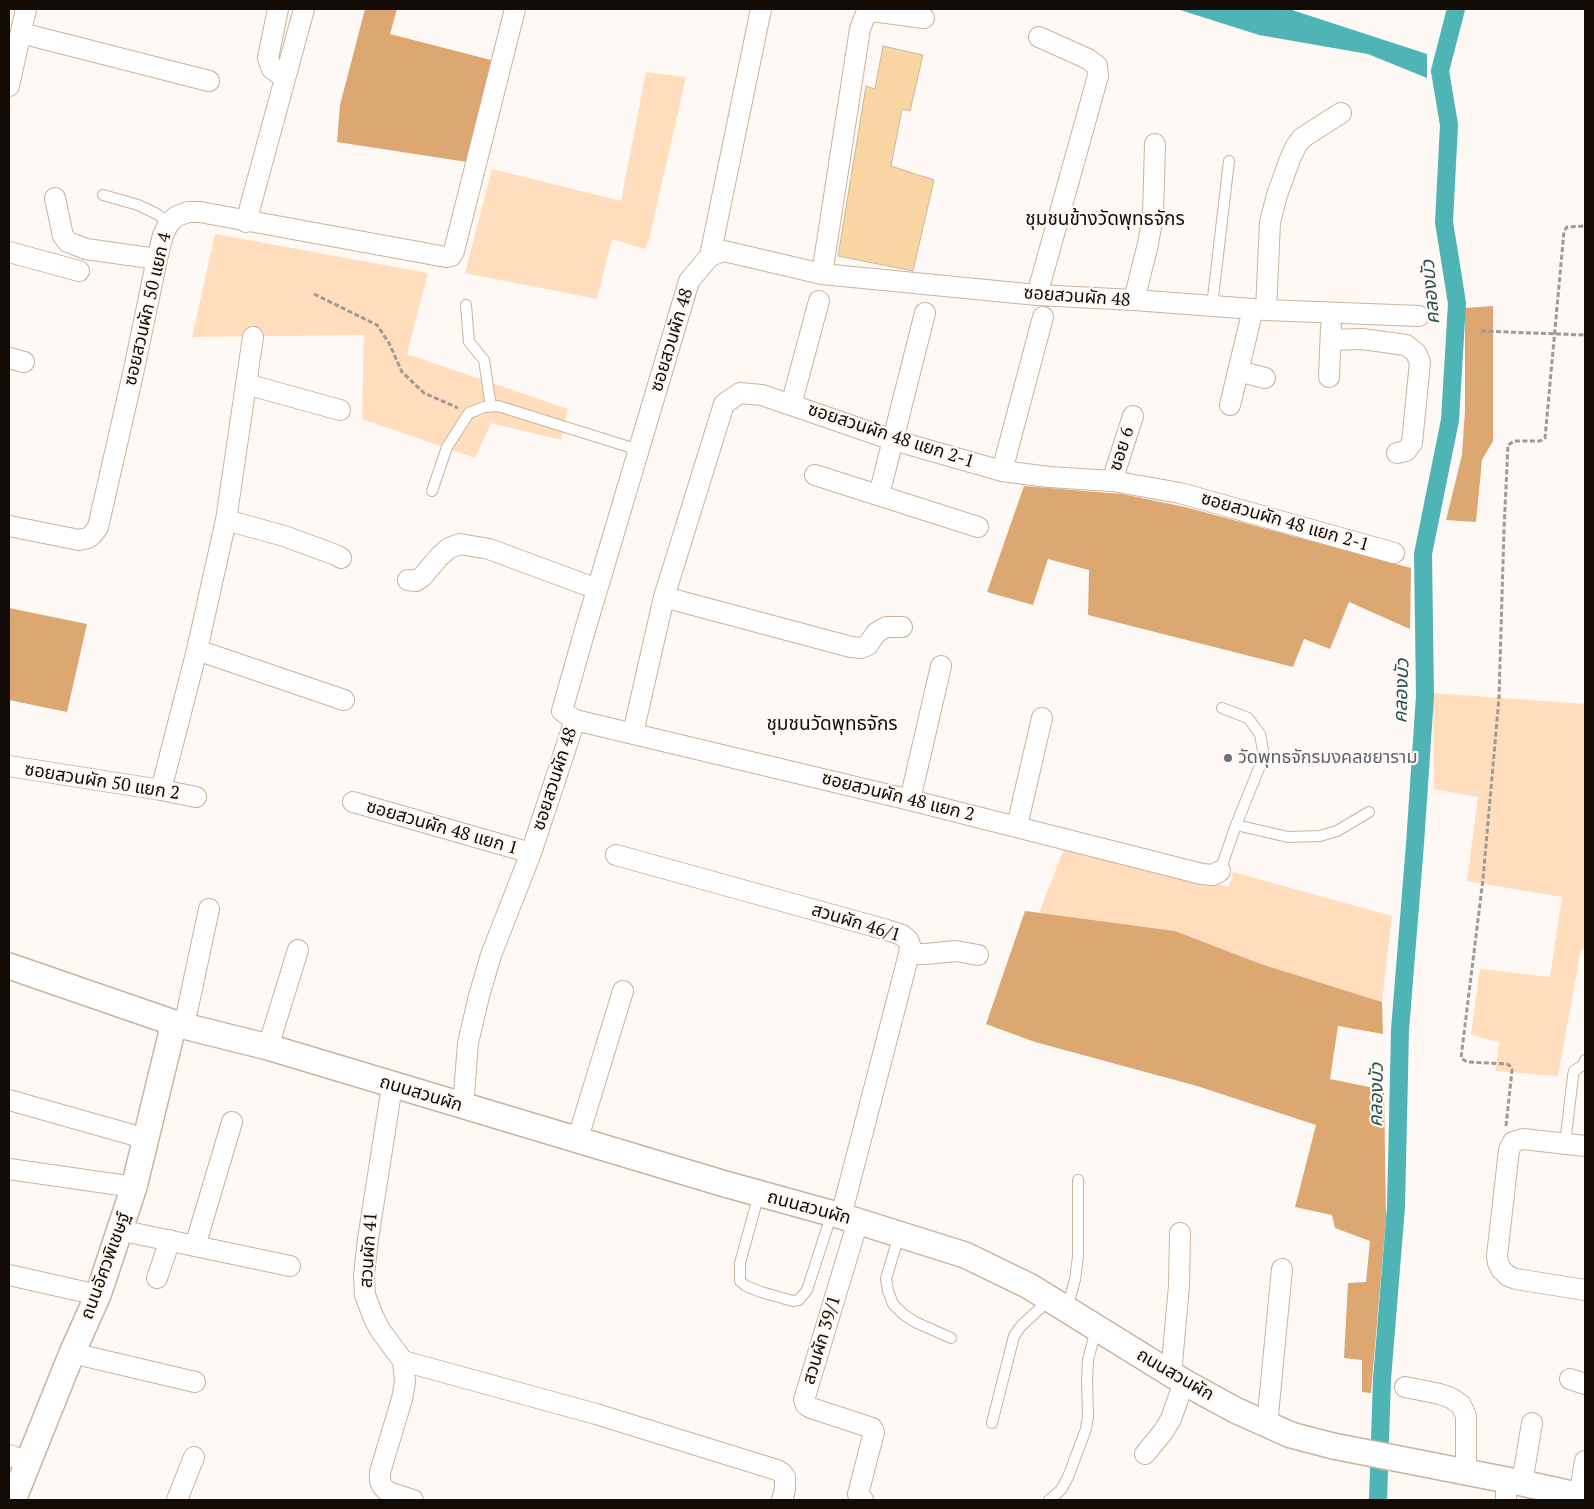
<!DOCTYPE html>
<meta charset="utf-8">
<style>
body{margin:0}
#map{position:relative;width:1594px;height:1509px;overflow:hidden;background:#fef9f4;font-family:"PT Serif",serif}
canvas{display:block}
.frame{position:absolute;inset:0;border:10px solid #130b05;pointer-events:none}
</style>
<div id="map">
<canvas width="1594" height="1509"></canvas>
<div class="frame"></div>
</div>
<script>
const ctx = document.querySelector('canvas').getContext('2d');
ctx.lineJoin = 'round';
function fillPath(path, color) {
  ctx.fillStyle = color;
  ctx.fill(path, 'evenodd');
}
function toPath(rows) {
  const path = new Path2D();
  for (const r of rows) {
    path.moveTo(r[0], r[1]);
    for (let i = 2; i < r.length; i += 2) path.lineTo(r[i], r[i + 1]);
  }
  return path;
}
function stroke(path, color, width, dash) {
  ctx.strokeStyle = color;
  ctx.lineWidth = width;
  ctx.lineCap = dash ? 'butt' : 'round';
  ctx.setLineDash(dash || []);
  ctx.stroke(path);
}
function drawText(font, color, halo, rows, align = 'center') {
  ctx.font = font + ' "PT Serif","Noto Sans Thai",serif';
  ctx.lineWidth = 4.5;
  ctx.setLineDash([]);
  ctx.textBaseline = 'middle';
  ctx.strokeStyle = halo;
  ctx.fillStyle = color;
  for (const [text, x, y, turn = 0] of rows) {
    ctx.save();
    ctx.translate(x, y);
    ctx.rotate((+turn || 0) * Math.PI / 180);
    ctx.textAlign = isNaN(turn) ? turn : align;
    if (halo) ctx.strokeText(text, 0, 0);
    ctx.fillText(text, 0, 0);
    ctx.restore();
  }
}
fillPath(toPath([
 [646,72,686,77,649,240,645,249,612,239,597,299,465,273,492,169,621,201],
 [215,234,428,273,407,354,568,409,561,440,491,423,475,458,362,419,364,335,192,337],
 [1433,693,1585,704,1585,949,1581,949,1558,1076,1496,1071,1499,1042,1471,1035,1480,969,1550,977,1562,897,1467,881,1478,797,1434,789],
 [1064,849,1229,887,1233,872,1392,916,1382,1002,1261,964,1175,931,1039,913]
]), '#ffddbd');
fillPath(toPath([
 [365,9,397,9,390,34,491,60,467,162,337,142,340,105],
 [1493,306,1493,441,1482,460,1476,522,1446,520,1462,455,1465,410,1465,308],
 [1024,486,1122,494,1185,507,1411,568,1410,629,1349,602,1330,649,1304,639,1293,667,1088,615,1089,570,1048,559,1033,605,987,592],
 [9,608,87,624,67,712,9,700],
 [1025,911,1175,931,1261,964,1382,1002,1383,1034,1338,1026,1330,1079,1384,1090,1386,1219,1371,1393,1362,1392,1362,1360,1344,1358,1348,1283,1366,1282,1370,1241,1335,1228,1332,1215,1295,1207,1316,1125,1197,1086,1035,1042,986,1024]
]), '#dca771');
fillPath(toPath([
 [1177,9,1289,9,1427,54,1427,78,1368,54,1259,35]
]), '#4eb4b5');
stroke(toPath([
 [1378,1500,1382,1379,1396,1207,1400,1030,1415,844,1425,696,1423,554,1450,420,1457,303,1444,222,1449,125,1440,71,1456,9]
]), '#4eb4b5', 18);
const building = toPath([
 [883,46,923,55,910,111,902,109,891,166,934,180,913,271,838,256,866,86,875,89,883,46]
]);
fillPath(building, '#f9d5a3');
stroke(building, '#cab89f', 1);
const service = toPath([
 [103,195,138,205,157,214,169,223],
 [466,305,469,342,484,360,491,407],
 [1212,306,1229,161],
 [432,491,447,447,469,413,484,407,498,406,639,450],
 [1236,825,1288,837,1320,836,1337,831,1369,812],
 [1220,871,1236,825,1264,756,1260,734,1248,718,1222,708],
 [1565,1144,1573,1076,1574,1071,1583,1065,1585,1060],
 [759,1194,740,1263,740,1281,746,1286,761,1292,793,1301,799,1300,807,1290,832,1213],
 [899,1235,886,1279,888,1291,893,1304,903,1314,915,1322,951,1338],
 [1067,1308,1075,1280,1078,1256,1078,1180],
 [992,1423,1014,1336,1021,1326,1050,1299],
 [1049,1500,1061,1490,1068,1477,1086,1429,1088,1416,1087,1381,1088,1360,1096,1329]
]);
const minor = toPath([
 [278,9,268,58,272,69,285,78],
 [21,33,209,81],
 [9,86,26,9],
 [55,198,63,236,68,242,86,249,157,259],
 [246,222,304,9],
 [9,252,79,271],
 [710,256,761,9],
 [822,274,860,29,865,16,872,11,924,18],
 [1037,295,1098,76,1097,66,1088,59,1039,37],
 [1134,300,1148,244,1153,215,1155,144],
 [1266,310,1270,222,1277,195,1290,159,1296,146,1302,138,1341,113],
 [1331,340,1362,339,1406,345,1416,353,1420,362,1412,443,1406,451,1397,453],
 [9,358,24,362],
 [1238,371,1265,378],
 [1329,377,1331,327],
 [246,384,340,410],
 [791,405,819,301],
 [1230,405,1253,309],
 [1002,471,1043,317],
 [815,475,978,527],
 [1112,481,1133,416],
 [879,495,925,313],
 [226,520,284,536,336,555,341,558],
 [9,526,79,540,88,538,93,534,98,527,133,374,157,259,163,235,169,223,177,216,188,212,200,212,446,257,451,256,454,251,515,9],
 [408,580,416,581,422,577,439,557,449,548,460,544,489,549,597,589],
 [664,597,851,647,861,648,868,645,876,633,886,627,902,627],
 [197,650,344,700],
 [575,720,910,800,1202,874,1213,875,1220,871],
 [633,733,664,597,724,404,740,393,762,395,893,440,1002,471,1049,477,1112,481,1180,493,1394,553],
 [9,766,161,790,196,797],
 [161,790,197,650,226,520,253,337],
 [910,800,941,666],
 [353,802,531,853],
 [1017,826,1042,718],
 [616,855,887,930,902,935,908,940,910,945,909,954,841,1216],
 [909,954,926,954,956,951,978,955],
 [184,1026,209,909],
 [268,1047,298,950],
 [392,1086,368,1239,364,1275,365,1295,373,1316,380,1330,403,1361,405,1382,402,1399,380,1472,380,1481,383,1487,388,1492,413,1500],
 [9,1100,147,1139],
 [463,1107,468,1043,479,996,491,955,531,853,575,720,562,711,583,637,689,281,710,256,724,251,822,274,1037,295,1134,300,1266,310,1419,316],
 [577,1141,623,991],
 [1585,1146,1523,1139,1513,1142,1509,1150,1497,1256,1498,1263,1501,1269,1508,1276,1516,1279,1585,1290],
 [9,1169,134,1187],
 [858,1221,804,1400,806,1405,811,1408,872,1428,874,1432,858,1494,859,1497,863,1500],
 [119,1230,290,1266],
 [195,1246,232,1122],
 [9,1275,98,1295],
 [157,1278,170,1240],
 [72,1353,195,1382],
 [403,1361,596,1414,777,1470,782,1473,785,1477,785,1489,782,1500],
 [1171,1374,1179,1286,1180,1233],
 [1570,1379,1585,1384],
 [1405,1387,1440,1394,1451,1398,1461,1405,1466,1416,1466,1472],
 [1267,1425,1282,1269],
 [1145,1454,1163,1432,1171,1419,1184,1382],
 [9,1455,28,1462],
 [1506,1480,1506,1500],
 [1522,1483,1532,1423],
 [1579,1496,1585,1461],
 [177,1500,194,1457]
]);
const tertiary = toPath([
 [9,966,180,1025,268,1047,725,1184,841,1216,965,1255,1029,1286,1184,1382,1235,1410,1291,1435,1333,1446,1522,1483,1585,1497],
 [13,1500,72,1353,98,1295,134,1187,174,1023]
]);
stroke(service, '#cab39d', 12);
stroke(minor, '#cab39d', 22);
stroke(tertiary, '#cab39d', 28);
stroke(toPath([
 [314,294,377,325,389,343,402,372,424,393,458,408],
 [1481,331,1585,335],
 [1506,1126,1512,1070,1510,1066,1507,1064,1467,1062,1461,1058,1483,879,1499,698,1504,529,1508,445,1514,441,1540,441,1545,438,1564,231,1567,227,1585,226]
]), '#a09a94', 3, [5, 2.5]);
stroke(service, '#fff', 10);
stroke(minor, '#fff', 20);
stroke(tertiary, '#fff', 25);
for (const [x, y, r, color] of [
 [1228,758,5,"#6b7280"]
]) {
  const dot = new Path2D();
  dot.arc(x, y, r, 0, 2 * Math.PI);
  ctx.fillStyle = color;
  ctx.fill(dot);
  stroke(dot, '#fef9f4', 2);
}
drawText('18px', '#130b05', '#fef9f4', [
 ["ซอยสวนผัก 48",1077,297,4],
 ["ซอยสวนผัก 50 แยก 4",148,309,-77],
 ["ซอยสวนผัก 48",672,340,-73],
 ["ซอยสวนผัก 48 แยก 2-1",891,436,18],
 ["ซอย 6",1122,449,-72],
 ["ซอยสวนผัก 48 แยก 2-1",1285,522,16],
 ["ซอยสวนผัก 48",555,779,-72],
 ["ซอยสวนผัก 50 แยก 2",102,782,9],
 ["ซอยสวนผัก 48 แยก 2",898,797,14],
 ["ซอยสวนผัก 48 แยก 1",442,828,16],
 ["สวนผัก 46/1",856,923,17],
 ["ถนนสวนผัก",421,1094,17],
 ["ถนนสวนผัก",809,1208,15],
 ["สวนผัก 41",369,1250,-86],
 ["ถนนอัศวพิเชษฐ์",106,1266,-70],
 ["สวนผัก 39/1",822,1340,-73],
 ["ถนนสวนผัก",1175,1375,30]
]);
drawText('18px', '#5b616d', '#fef9f4', [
 ["วัดพุทธจักรมงคลชยาราม",1238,758]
], 'left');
drawText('19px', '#130b05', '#fef9f4', [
 ["ชุมชนข้างวัดพุทธจักร",1105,220],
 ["ชุมชนวัดพุทธจักร",832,725]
]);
drawText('italic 19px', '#235151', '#fef9f4', [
 ["คลองบัว",1431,292,-95],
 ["คลองบัว",1402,691,-88],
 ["คลองบัว",1377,1095,-89]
]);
</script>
